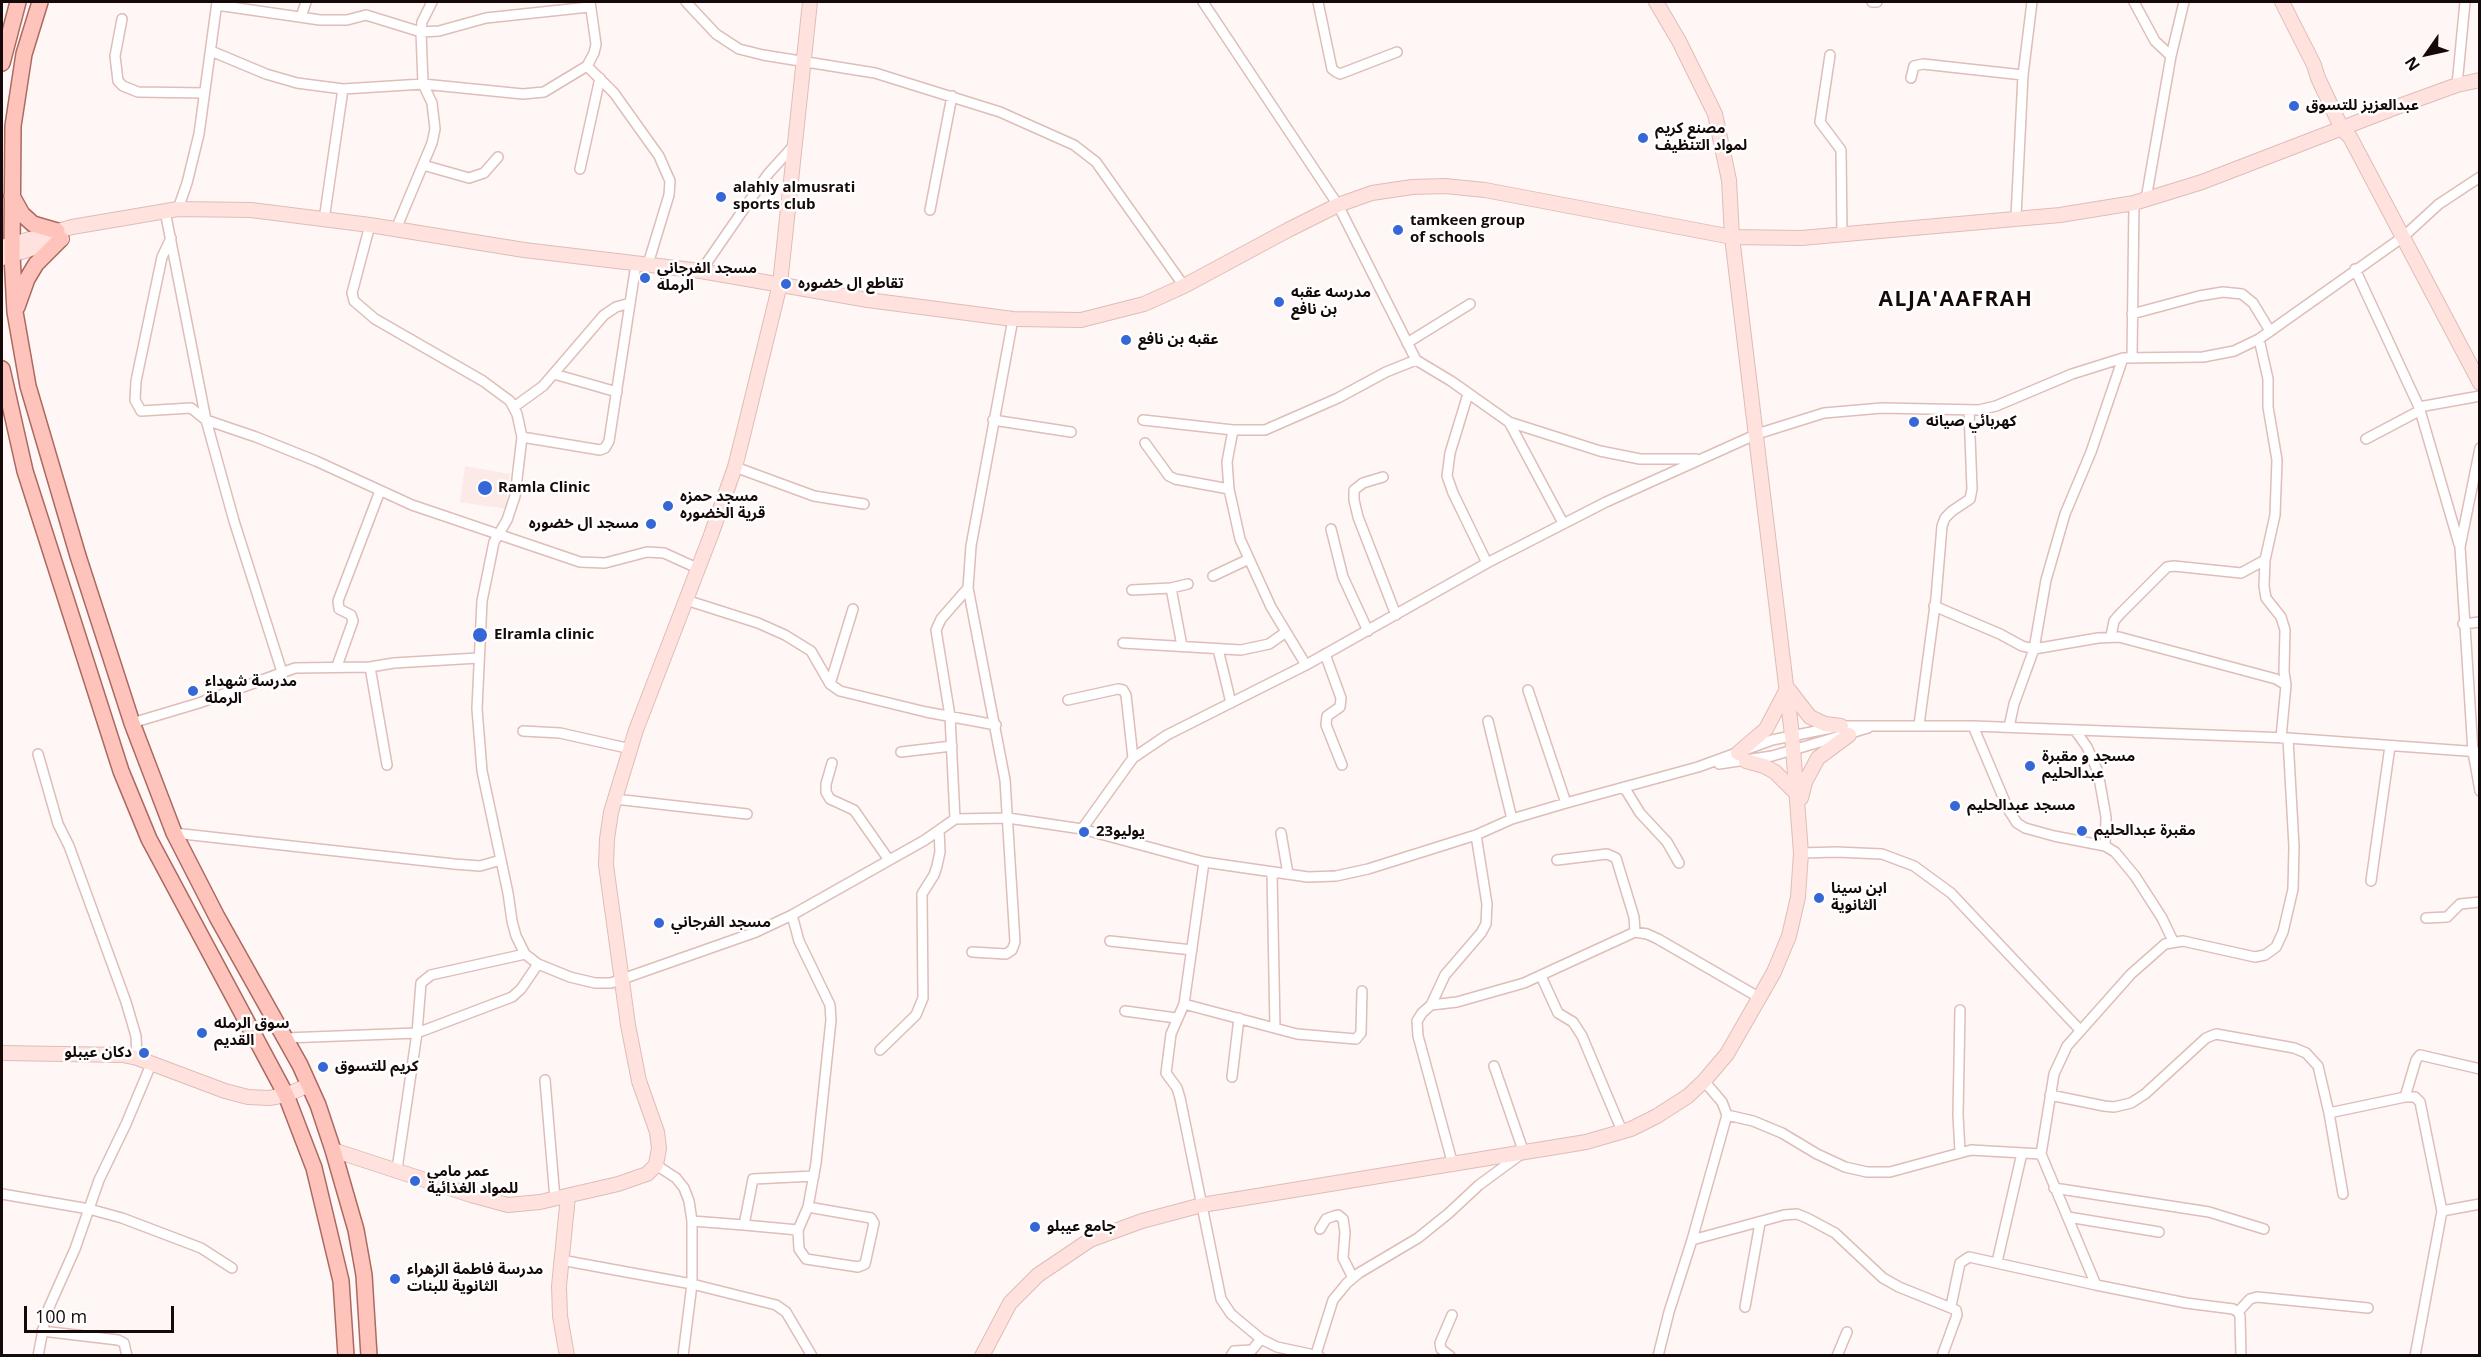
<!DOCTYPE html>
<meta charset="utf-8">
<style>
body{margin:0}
#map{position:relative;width:2481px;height:1357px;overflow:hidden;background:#fef7f6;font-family:"Open Sans",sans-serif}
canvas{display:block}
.frame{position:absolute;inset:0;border:3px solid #150a09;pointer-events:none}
.north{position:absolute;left:2397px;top:24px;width:60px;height:60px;-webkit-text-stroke:4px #fff;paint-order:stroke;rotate:236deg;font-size:16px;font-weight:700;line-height:24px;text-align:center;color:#150a09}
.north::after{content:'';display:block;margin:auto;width:21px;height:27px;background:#150a09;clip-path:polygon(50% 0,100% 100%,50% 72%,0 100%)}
.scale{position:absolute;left:24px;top:1306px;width:150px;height:27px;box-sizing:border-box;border:3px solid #150a09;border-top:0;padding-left:8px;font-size:18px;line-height:21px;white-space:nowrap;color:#150a09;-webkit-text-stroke:4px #fff;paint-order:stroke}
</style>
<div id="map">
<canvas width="2481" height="1357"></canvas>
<div class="frame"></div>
<div class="north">N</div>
<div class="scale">100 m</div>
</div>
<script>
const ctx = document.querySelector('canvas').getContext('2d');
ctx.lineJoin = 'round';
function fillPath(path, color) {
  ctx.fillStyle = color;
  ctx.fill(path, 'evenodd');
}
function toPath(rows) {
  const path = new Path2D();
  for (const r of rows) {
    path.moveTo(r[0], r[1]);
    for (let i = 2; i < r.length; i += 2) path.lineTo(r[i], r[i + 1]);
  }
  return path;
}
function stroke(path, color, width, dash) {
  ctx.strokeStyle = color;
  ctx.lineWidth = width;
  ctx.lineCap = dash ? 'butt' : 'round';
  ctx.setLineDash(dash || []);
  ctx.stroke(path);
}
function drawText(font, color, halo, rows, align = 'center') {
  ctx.font = font + ' "Open Sans","Noto Sans Arabic",sans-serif';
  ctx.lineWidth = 5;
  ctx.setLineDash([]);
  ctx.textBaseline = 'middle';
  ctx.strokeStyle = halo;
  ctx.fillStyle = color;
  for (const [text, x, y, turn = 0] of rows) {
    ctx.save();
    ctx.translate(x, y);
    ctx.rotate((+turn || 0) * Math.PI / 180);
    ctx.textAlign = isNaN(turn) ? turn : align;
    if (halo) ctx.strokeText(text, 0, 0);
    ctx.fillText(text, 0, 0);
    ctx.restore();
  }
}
fillPath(toPath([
 [465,466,510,474,506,509,460,502]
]), '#fceae8');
const street = toPath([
 [686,2,716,34,739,49,763,55,875,73,1000,112,1074,145,1096,162,1184,286],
 [1203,2,1338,205,1416,360,1451,381,1509,422,1563,523],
 [1318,2,1332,69,1336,72,1340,74,1397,52],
 [1872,2,1877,2],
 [2134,2,2155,41,2171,56],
 [217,5,320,20,347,20,366,15,421,32,439,31,486,18,589,7],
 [301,17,306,2],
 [122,19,115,56,118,81,123,86,138,92,204,93],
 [211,51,266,74,297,83,343,89,324,220],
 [1830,55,1820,122,1841,150,1842,235],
 [587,66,614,93,659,156,670,181,669,195,648,264],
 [1911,78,1914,66,1923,64,2023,75],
 [2457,85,2465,2],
 [343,89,423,84,523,94,544,92,587,66,594,53,596,44,590,2],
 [423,165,469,178,484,173,498,157],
 [580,169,600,78],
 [2146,199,2171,56,2184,2],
 [178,209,187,183,199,134,217,2],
 [930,210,952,96],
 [165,211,206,420,234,521,282,672],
 [2016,217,2023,75,2032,2],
 [370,225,352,293,354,301,375,319,483,381,510,401,517,414,522,437,515,496,507,520,494,542,482,601,477,709,482,771,508,893,512,921,516,936,525,954,538,964,570,977,595,983,611,983,756,932,792,915,925,840,955,819,1008,818,1082,829,1204,862,1308,877,1336,876,1368,869,1476,835,1512,819,1566,803,1698,767,1772,740,1841,726,1973,726,2288,738,2480,752],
 [396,229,432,143,435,129,432,103,423,84,421,32,422,22,432,2],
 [171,238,162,257,136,381,135,400,141,411,191,408,206,420,256,437,316,461,412,505,580,562,605,563,647,552,664,553,697,568],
 [2355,269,2419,407,2459,544],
 [701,271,768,174,796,143],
 [2132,314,2199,296,2223,292,2242,294,2253,303,2270,331],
 [2259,339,2268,379,2268,407,2277,460,2275,515,2265,560,2264,586,2266,598,2281,617,2285,630,2284,672,2286,685,2281,738],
 [1407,343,1470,304],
 [2132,357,2134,203],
 [554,374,617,392],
 [1468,394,1450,453,1447,476,1453,493,1487,563],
 [514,407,543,386,604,315,616,307,630,303],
 [2419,407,2480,396],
 [993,420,1071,432],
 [1143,420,1233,430,1265,430,1338,398,1386,372,1416,360],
 [1509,422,1600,451,1640,459,1696,459],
 [1233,430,1227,462,1229,489,1240,539,1271,607,1306,665],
 [522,437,600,450,605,448,609,441,636,264],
 [2366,439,2419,411],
 [1145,443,1169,476,1175,479,1229,489],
 [2480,448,2460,547,2473,752,2480,791],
 [735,467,814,496,864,504],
 [1383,477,1363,483,1354,490,1354,500,1358,517,1396,615],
 [1331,529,1343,577,1368,631],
 [1213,576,1249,559],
 [1171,588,1188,584],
 [1132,590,1171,588,1182,646],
 [686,600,758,623,785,635,811,651,830,684,840,691,926,712,996,725],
 [1934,606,2000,634,2022,646,2034,649,2098,638,2119,637,2276,679,2286,685],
 [2463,624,2480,622],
 [2111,636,2114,621,2120,614,2167,567,2174,566,2241,573,2265,560],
 [1123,643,1241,650,1269,644,1286,632],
 [1218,649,1231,703],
 [1325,654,1341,698,1340,707,1327,716,1326,725,1342,765],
 [337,666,353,621,351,615,339,609,338,601,380,491],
 [370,667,387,765],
 [830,684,853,609],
 [1528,690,1566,803],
 [1068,700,1118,689,1123,690,1126,695,1133,758],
 [1488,721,1512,819],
 [132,723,199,703,295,668,370,667,394,663,478,658],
 [1919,725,1936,598,1942,526,1945,518,1952,511,1970,499,1972,489,1969,410],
 [1973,726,2008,809,2017,823,2025,828,2054,836,2105,846,2115,852,2135,876,2162,918,2173,941],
 [2009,727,2014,704,2034,649,2046,580,2065,514,2091,452,2123,358],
 [2075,730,2087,747,2098,772,2106,817,2105,846],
 [523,731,560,733,631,749],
 [901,752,952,746],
 [38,754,58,824,69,846,126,1002,136,1036,137,1058],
 [832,763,826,784,826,792,830,799,854,810,889,860],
 [1719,764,1772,756,1868,728],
 [1624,787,1640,813,1667,842,1679,863],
 [615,799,747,814],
 [955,819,950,716,936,630,941,619,968,588],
 [1082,829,1133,758,1167,735,1306,665,1487,563,1606,502,1757,434,1824,413,1882,408,1979,410,1996,406,2072,374,2123,358,2203,357,2234,351,2259,339,2403,237,2439,204,2480,177],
 [174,833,454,864,480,866,501,860],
 [1281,833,1288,874],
 [1801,853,1836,852,1882,854,1914,866,1951,893,2080,1030],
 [1557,860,1607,854,1616,858,1634,917,1635,932],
 [1204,862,1184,1004,1171,1034,1166,1073,1177,1088,1180,1098,1221,1299,1231,1314,1261,1339,1277,1347,1319,1356],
 [1272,872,1275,1028],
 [2371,881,2390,746],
 [792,915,799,941,830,1005,831,1020,816,1163,808,1207,798,1230,799,1249,806,1259,858,1267,865,1264,874,1223,871,1218,808,1207],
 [2426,918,2447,917,2460,904,2480,902],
 [1110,941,1192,950],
 [972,952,1006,954,1012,950,1015,942,1005,780,968,588,971,546,1013,319],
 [1541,976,1558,1013,1573,1022,1582,1036,1622,1131],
 [1184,1004,1297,1034,1356,1039,1361,1033,1362,991],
 [1431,1005,1457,1002,1524,983,1635,932,1647,934,1658,939,1760,998],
 [1960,1010,1958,1115,1960,1152],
 [1125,1011,1176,1018],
 [285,1038,417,1033,512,997,521,989,538,964],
 [880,1050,916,1015,923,998,922,894,934,875,937,866,940,852,939,830],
 [1494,1066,1524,1153],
 [1232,1077,1239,1018],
 [545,1080,555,1199],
 [2050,1095,2104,1106,2114,1107,2131,1103,2145,1094,2206,1038,2216,1034,2294,1048,2306,1053,2318,1066,2329,1113,2405,1097,2415,1097,2420,1102,2442,1211],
 [2405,1097,2416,1060,2420,1055,2480,1069],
 [2329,1113,2343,1194],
 [1727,1115,1753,1121,1782,1133,1817,1154,1845,1167,1867,1172,1890,1172,1971,1150,2041,1154],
 [656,1165,676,1178,684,1188,689,1201,692,1221,692,1284,683,1356],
 [1453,1165,1418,1036,1417,1021,1422,1013,1431,1005,1445,975,1481,933,1486,924,1487,904,1476,835],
 [397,1169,417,1033,421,983,431,975,525,954],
 [2054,1188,2209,1212,2264,1229],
 [2,1194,89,1209,122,1218,201,1248,232,1268],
 [2068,1217,2159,1232],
 [692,1221,744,1225,753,1179,814,1176],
 [744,1225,798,1230],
 [1320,1229,1326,1219,1334,1216,1338,1215,1343,1219,1345,1232,1343,1258,1353,1278],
 [1692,1240,1784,1215,1797,1214,1807,1218,1835,1233,1883,1278,1899,1287,1956,1310,1957,1315,1942,1356],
 [561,1260,692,1284,776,1305,786,1312,812,1356],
 [1997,1262,2022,1153],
 [1951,1306,1960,1263,1969,1257,2096,1285],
 [1745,1307,1760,1223],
 [2238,1312,2233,1309,2186,1303,2096,1285,2041,1154,2054,1074,2067,1046,2131,974,2165,944,2183,941,2255,957,2265,955,2276,947,2283,932,2293,889,2294,847,2288,738],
 [2238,1312,2250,1299,2257,1297,2368,1308],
 [2238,1312,2240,1316,2241,1356],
 [42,1331,118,1340,124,1343,127,1356],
 [1316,1354,1333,1300,1347,1283,1359,1273,1418,1238,1449,1213,1479,1185,1520,1155],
 [38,1356,46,1314,75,1249,99,1180,126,1124,152,1062],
 [1231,1356,1234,1351,1252,1350,1261,1339],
 [1450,1356,1441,1349,1440,1343,1452,1315],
 [1658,1356,1669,1312,1692,1240,1727,1115,1722,1102,1704,1081],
 [1837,1356,1847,1332],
 [2415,1356,2442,1211,2480,1204]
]);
const secondary = toPath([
 [2282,2,2314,65,2318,78,2342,129,2350,137,2480,383],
 [2,247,72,227,178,209,251,210,370,225,524,250,701,271,868,300,1013,319,1081,320,1144,304,1184,286,1288,230,1338,205,1372,193,1412,187,1445,186,1485,190,1732,237,1801,238,2060,215,2134,203,2202,182,2402,105,2457,85,2480,80],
 [2,258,62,239],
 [1789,690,1810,717,1825,724,1841,726],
 [1738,753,1766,729,1786,691],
 [1746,761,1764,766,1775,772,1797,794],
 [1801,798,1805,782,1818,758,1849,735],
 [2,1053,123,1055,137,1058,225,1091,248,1097,269,1098,286,1095,309,1085],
 [333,1150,471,1195,508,1205,540,1202,618,1184,647,1174,656,1165,659,1148,657,1132,639,1081,628,1025,606,865,607,839,611,812,636,730,711,535,735,467,745,427,780,284,810,2],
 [567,1356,560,1316,559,1286,568,1196],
 [982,1356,1010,1303,1038,1275,1090,1240,1142,1221,1202,1205,1586,1142,1631,1129,1657,1116,1688,1096,1704,1081,1727,1054,1774,972,1789,936,1798,897,1801,853,1792,735,1732,237,1729,180,1715,114,1679,41,1656,2]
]);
const primary = toPath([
 [40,2,24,54,13,126,12,255,15,312,28,386,78,556,132,723,174,833,217,917,300,1065,318,1105,333,1150,356,1230,364,1275,369,1356],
 [2,63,18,2],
 [12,196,22,214,33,224,57,231],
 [17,307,27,279,36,264,61,239],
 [2,369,25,471,121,771,149,839,286,1095,314,1168,341,1281,346,1356]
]);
stroke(street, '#dfbdb8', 12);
stroke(secondary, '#dfbdb8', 16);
stroke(primary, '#ac6960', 18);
stroke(street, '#fff', 9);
stroke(secondary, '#ffe1dd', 14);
stroke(primary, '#fec4bc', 15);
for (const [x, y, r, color] of [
 [2294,106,6,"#3567d6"],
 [1643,138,6,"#3567d6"],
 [721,197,6,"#3567d6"],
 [1398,230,6,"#3567d6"],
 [645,278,6,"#3567d6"],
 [786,284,6,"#3567d6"],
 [1279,302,6,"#3567d6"],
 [1126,340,6,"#3567d6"],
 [1914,422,6,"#3567d6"],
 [485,488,8,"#3567d6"],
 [668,506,6,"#3567d6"],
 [651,524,6,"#3567d6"],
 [480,635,8,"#3567d6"],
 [193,691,6,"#3567d6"],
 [2030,766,6,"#3567d6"],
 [1955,806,6,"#3567d6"],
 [2082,831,6,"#3567d6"],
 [1084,832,6,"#3567d6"],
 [1819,898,6,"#3567d6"],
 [659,923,6,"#3567d6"],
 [202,1033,6,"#3567d6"],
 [144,1053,6,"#3567d6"],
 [323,1067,6,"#3567d6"],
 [415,1181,6,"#3567d6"],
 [1035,1227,6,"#3567d6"],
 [395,1279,6,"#3567d6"]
]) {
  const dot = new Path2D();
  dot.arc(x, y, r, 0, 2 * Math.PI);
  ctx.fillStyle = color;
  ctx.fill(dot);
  stroke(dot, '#fff', 2);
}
drawText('bold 15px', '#150a09', '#fff', [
 ["عبدالعزيز للتسوق",2306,106],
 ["مصنع كريم",1655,129],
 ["لمواد التنظيف",1655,146],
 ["alahly almusrati",733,188],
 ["sports club",733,205],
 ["tamkeen group",1410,221],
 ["of schools",1410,238],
 ["مسجد الفرجاني",657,269],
 ["الرمله",657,286],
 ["تقاطع ال خضوره",798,284],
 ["مدرسه عقبه",1291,293],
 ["بن نافع",1291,310],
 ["عقبه بن نافع",1138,340],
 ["كهربائي صيانه",1926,422],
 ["Ramla Clinic",498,488],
 ["مسجد حمزه",680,497],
 ["قرية الخضوره",680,514],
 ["مسجد ال خضوره",639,524,"right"],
 ["Elramla clinic",494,635],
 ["مدرسة شهداء",205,682],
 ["الرملة",205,699],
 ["مسجد و مقبرة",2042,757],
 ["عبدالحليم",2042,774],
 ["مسجد عبدالحليم",1967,806],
 ["مقبرة عبدالحليم",2094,831],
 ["23يوليو",1096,832],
 ["ابن سينا",1831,889],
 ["الثانوية",1831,906],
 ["مسجد الفرجاني",671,923],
 ["سوق الرمله",214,1024],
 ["القديم",214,1041],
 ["دكان عيبلو",132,1053,"right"],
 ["كريم للتسوق",335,1067],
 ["عمر مامي",427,1172],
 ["للمواد الغذائية",427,1189],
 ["جامع عيبلو",1047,1227],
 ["مدرسة فاطمة الزهراء",407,1270],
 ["الثانوية للبنات",407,1287]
], 'left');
ctx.letterSpacing = '1.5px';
drawText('bold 21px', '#150a09', '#fff', [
 ["ALJA'AAFRAH",1956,300]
]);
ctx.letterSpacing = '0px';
</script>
